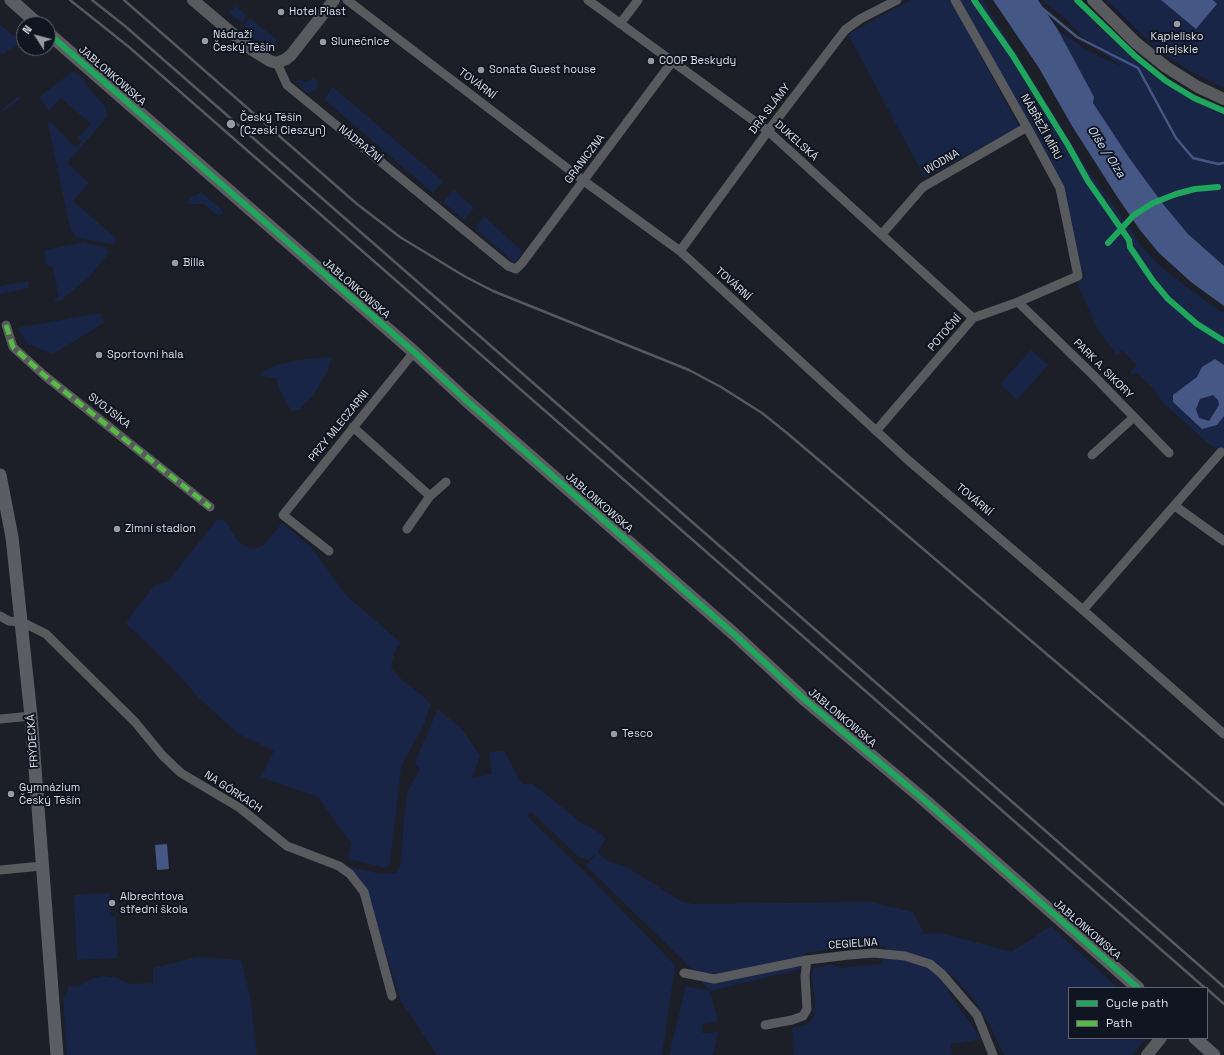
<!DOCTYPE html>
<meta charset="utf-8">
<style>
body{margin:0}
#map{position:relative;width:1224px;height:1055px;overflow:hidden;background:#1c1f27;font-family:"Space Grotesk",sans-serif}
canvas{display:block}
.legend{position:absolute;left:1068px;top:987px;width:140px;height:52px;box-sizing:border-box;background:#0f1521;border:1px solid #606570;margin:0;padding:5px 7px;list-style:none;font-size:12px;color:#dadee7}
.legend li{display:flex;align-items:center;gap:8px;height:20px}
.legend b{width:20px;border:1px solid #606570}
.north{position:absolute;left:16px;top:16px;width:40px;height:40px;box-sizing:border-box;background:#0f1521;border:1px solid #606570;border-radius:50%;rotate:306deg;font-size:11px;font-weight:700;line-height:16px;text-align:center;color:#dadee7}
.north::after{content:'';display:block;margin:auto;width:14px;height:18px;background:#989ba4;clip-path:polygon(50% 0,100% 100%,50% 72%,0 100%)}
</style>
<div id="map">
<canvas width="1224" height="1055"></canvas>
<ul class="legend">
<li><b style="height:5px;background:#20a55d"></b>Cycle path</li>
<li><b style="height:5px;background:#58b947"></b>Path</li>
</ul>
<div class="north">N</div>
</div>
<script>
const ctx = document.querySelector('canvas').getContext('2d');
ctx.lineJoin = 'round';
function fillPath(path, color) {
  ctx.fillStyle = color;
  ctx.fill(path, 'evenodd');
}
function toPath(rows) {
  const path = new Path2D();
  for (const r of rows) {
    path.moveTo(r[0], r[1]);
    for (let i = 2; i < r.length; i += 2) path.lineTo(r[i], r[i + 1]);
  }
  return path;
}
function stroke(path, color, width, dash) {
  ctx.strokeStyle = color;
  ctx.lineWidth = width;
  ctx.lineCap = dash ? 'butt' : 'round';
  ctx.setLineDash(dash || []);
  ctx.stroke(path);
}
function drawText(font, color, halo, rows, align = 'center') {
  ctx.font = font + ' "Space Grotesk",sans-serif';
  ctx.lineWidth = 4;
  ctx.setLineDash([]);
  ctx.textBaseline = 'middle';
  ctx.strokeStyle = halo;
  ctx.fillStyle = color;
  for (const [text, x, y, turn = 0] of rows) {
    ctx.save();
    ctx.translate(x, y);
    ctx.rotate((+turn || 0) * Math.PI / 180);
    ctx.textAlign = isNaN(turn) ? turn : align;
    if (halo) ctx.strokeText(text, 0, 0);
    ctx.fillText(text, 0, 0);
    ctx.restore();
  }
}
fillPath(toPath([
 [911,0,951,0,1019,127,925,178,848,34],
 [959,0,983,0,1086,167,1131,230,1140,245,1161,267,1210,304,1224,313,1224,454,1209,444,1162,402,1155,390,1136,372,1133,375,1130,373,1137,365,1122,350,1117,355,1098,330,1077,283,1085,276,1078,263,1064,188],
 [1042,0,1072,0,1130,56,1164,82,1193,100,1224,114,1224,266,1188,234,1163,204,1130,159,1093,103,1093,97,1058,30,1085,49,1122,67,1081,35,1065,18],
 [1106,0,1224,0,1224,88,1190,71,1170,58,1155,47],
 [235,6,247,15,242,23,229,13],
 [250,18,278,41,274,47,265,48,249,34,251,31,244,26],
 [0,25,17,38,18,45,2,55,0,51],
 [72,72,76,73,84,79,86,85,105,106,107,116,101,124,67,163,89,183,73,201,116,238,115,244,112,244,79,238,74,235,70,228,48,123,50,122,62,133,75,147,82,142,78,138,91,124,61,98,49,111,39,97],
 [313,77,317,81,318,84,317,89,312,92,306,92,295,81,301,80,304,82,310,81],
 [333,87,443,181,433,193,324,99],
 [18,97,20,97,20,99,2,112,2,110],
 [454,190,474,208,464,220,443,202],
 [201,192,222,210,223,214,218,216,204,204,192,204,186,203,193,195,196,196],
 [484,216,523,252,515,263,475,228],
 [84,242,103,247,107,249,108,254,89,277,61,300,56,302,54,300,59,297,52,266,49,266,46,264,44,253,46,250],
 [28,281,29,288,0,294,0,286],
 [101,313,104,323,53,354,28,344,17,328],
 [1031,350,1048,365,1017,400,1000,384],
 [332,357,327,373,313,395,300,409,291,411,279,388,276,378,259,375,273,366,299,360],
 [222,519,227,523,235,537,239,542,250,548,258,548,265,544,282,523,311,547,346,595,400,642,394,653,391,668,400,678,431,703,424,725,403,762,401,768,390,865,386,868,348,859,351,843,318,797,261,777,274,751,237,733,199,698,179,675,140,636,126,624,133,613,155,585,168,581,216,521],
 [438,709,463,730,480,756,472,778,492,774,489,752,504,751,522,784,533,784,584,825,589,826,606,838,598,852,606,860,628,868,681,901,693,904,870,902,913,912,924,934,941,933,1012,952,1051,926,1118,988,1069,988,1069,1038,1146,1038,1132,1055,1005,1055,998,1043,990,1025,971,996,955,978,935,962,952,998,982,1039,951,1044,952,1055,794,1055,792,1028,807,1025,814,1016,815,1003,812,975,814,968,831,964,840,968,881,964,887,947,869,944,805,953,801,969,710,991,718,1021,702,1024,702,1033,718,1032,713,1055,669,1055,686,986,710,991,683,960,586,866,596,854,588,860,579,857,531,812,527,816,582,869,675,965,662,1055,437,1055,401,1001,361,879,346,866,381,874,396,873,401,863,404,818,408,791,420,769,415,764,418,755],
 [110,893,111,917,116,917,118,958,77,960,74,895],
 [198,957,241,960,250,996,257,1055,67,1055,63,996,66,996,68,987,79,986,91,979,104,976,117,978,129,984,153,983,153,968]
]), '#192547');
fillPath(toPath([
 [993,0,1038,0,1058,30,1094,97,1093,103,1130,159,1163,204,1188,234,1224,266,1224,306,1191,282,1159,253,1140,230,1118,198,1072,126,1039,68],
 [1161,0,1213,0,1217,4,1196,29],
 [1215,359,1224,365,1224,416,1217,425,1202,429,1173,402,1173,395,1197,377,1202,367],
 [1213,395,1218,400,1219,405,1209,421,1199,418,1196,409,1200,399],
 [167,844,169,869,157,870,155,845]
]), '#455784');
stroke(toPath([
 [1042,8,1077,37,1138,68,1176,138,1193,158,1218,164,1224,163]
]), '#455784', 2.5);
stroke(toPath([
 [347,0,584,181,680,251,908,460,1083,610,1224,734],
 [588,0,768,131,973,318],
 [620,24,638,0],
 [277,63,287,85,508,266,516,269,522,263,672,62],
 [882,234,923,187,1027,127],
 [680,251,768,131,845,30,860,19,897,0],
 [1018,302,1093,375,1169,453],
 [6,325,13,347,45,376,210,507],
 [353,427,430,496],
 [876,431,973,318,1018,302,1078,276,1060,188,1029,131,955,0],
 [1092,455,1134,417],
 [1175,506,1224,541],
 [407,529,430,496,446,482],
 [329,551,283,515,414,352],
 [1083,610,1221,452],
 [0,616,9,621,22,622,46,634,135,722,163,756,181,773,240,808,287,846,339,866,350,874,364,892,392,996],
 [0,719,31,716],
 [0,870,42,866],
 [684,973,714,979,807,960,849,955,874,953,905,956,930,964,942,974,977,1015,993,1055],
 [765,1025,792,1020,803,1016,807,1009,805,976,807,960]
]), '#585a5d', 9);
stroke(toPath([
 [193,0,252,50,270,61,277,63,286,59,291,55,334,0],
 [1093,0,1135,42,1166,67,1198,87,1224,99],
 [1147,1055,1161,1038]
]), '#585a5d', 12);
stroke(toPath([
 [11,0,38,24],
 [48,33,414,352,467,401,734,634,804,699,922,798,1138,988],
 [0,475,12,537,31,716,57,1055],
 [1195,1038,1214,1055]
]), '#5b5d62', 13);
stroke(toPath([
 [70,0,129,47,1205,988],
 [92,0,125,26,1224,987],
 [124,0,357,204,400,237,464,276,493,291,689,370,721,387,762,413,787,433,1224,805],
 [1207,989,1224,1004]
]), '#57585e', 2.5);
stroke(toPath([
 [6,325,13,347,45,376,210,507]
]), '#58b947', 5, [10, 5]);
stroke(toPath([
 [974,0,1013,56,1068,145,1088,181,1129,240,1130,247,1153,281,1168,299,1182,311,1197,324,1224,341],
 [1077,0,1135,56,1166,81,1194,98,1224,111],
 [48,33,414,352,467,401,734,634,804,699,922,798,1138,988],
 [1108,243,1134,215,1153,203,1176,194,1195,189,1218,187]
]), '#20a55d', 6);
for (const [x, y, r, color] of [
 [281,12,4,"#989ba4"],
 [1177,24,4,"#989ba4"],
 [205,41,4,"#989ba4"],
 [323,42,4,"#989ba4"],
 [651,61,4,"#989ba4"],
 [481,70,4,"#989ba4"],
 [231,124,5,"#989ba4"],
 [175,263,4,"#989ba4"],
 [99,355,4,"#989ba4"],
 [117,529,4,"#989ba4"],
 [614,734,4,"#989ba4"],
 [11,794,4,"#989ba4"],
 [112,903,4,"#989ba4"]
]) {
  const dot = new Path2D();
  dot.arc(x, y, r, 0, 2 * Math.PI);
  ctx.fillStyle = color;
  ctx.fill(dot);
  stroke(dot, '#0f1521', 1.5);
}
drawText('11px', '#dadee7', '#0f1521', [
 ["Hotel Piast",289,12],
 ["Nádraží",213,35],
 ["Český Těšín",213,48],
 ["Kąpielisko",1177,37,"center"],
 ["miejskie",1177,50,"center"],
 ["Slunečnice",331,42],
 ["COOP Beskydy",659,61],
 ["Sonata Guest house",489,70],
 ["Český Těšín",240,118],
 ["(Czeski Cieszyn)",240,131],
 ["Billa",183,263],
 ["Sportovní hala",107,355],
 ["Zimní stadion",125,529],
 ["Tesco",622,734],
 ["Gymnázium",19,788],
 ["Český Těšín",19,801],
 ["Albrechtova",120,897],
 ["střední škola",120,910]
], 'left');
drawText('11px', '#dadee7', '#0f1521', [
 ["JABŁONKOWSKA",112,76,41],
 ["TOVÁRNÍ",477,84,37],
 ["DRA SLÁMY",770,109,-53],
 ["NÁBŘEŽÍ MÍRU",1041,127,61],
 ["DUKELSKÁ",796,141,42],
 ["NÁDRAŽNÍ",360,144,39],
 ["GRANICZNA",585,159,-53],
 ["WODNA",942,162,-30],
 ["TOVÁRNÍ",733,284,42],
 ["JABŁONKOWSKA",356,289,41],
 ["POTOČNÍ",945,333,-49],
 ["PARK A. SIKORY",1103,369,45],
 ["SVOJSÍKA",109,411,38],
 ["PRZY MLECZARNI",339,426,-51],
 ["TOVÁRNÍ",974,500,40],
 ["JABŁONKOWSKA",599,503,41],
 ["JABŁONKOWSKA",842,718,40],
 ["FRÝDECKÁ",33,741,-94],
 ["NA GÓRKACH",233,792,33],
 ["JABŁONKOWSKA",1087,930,41],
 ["CEGIELNA",853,944,-4]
]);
drawText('italic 12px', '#d0defc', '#0f1521', [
 ["Olše / Olza",1106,152,57]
]);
</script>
